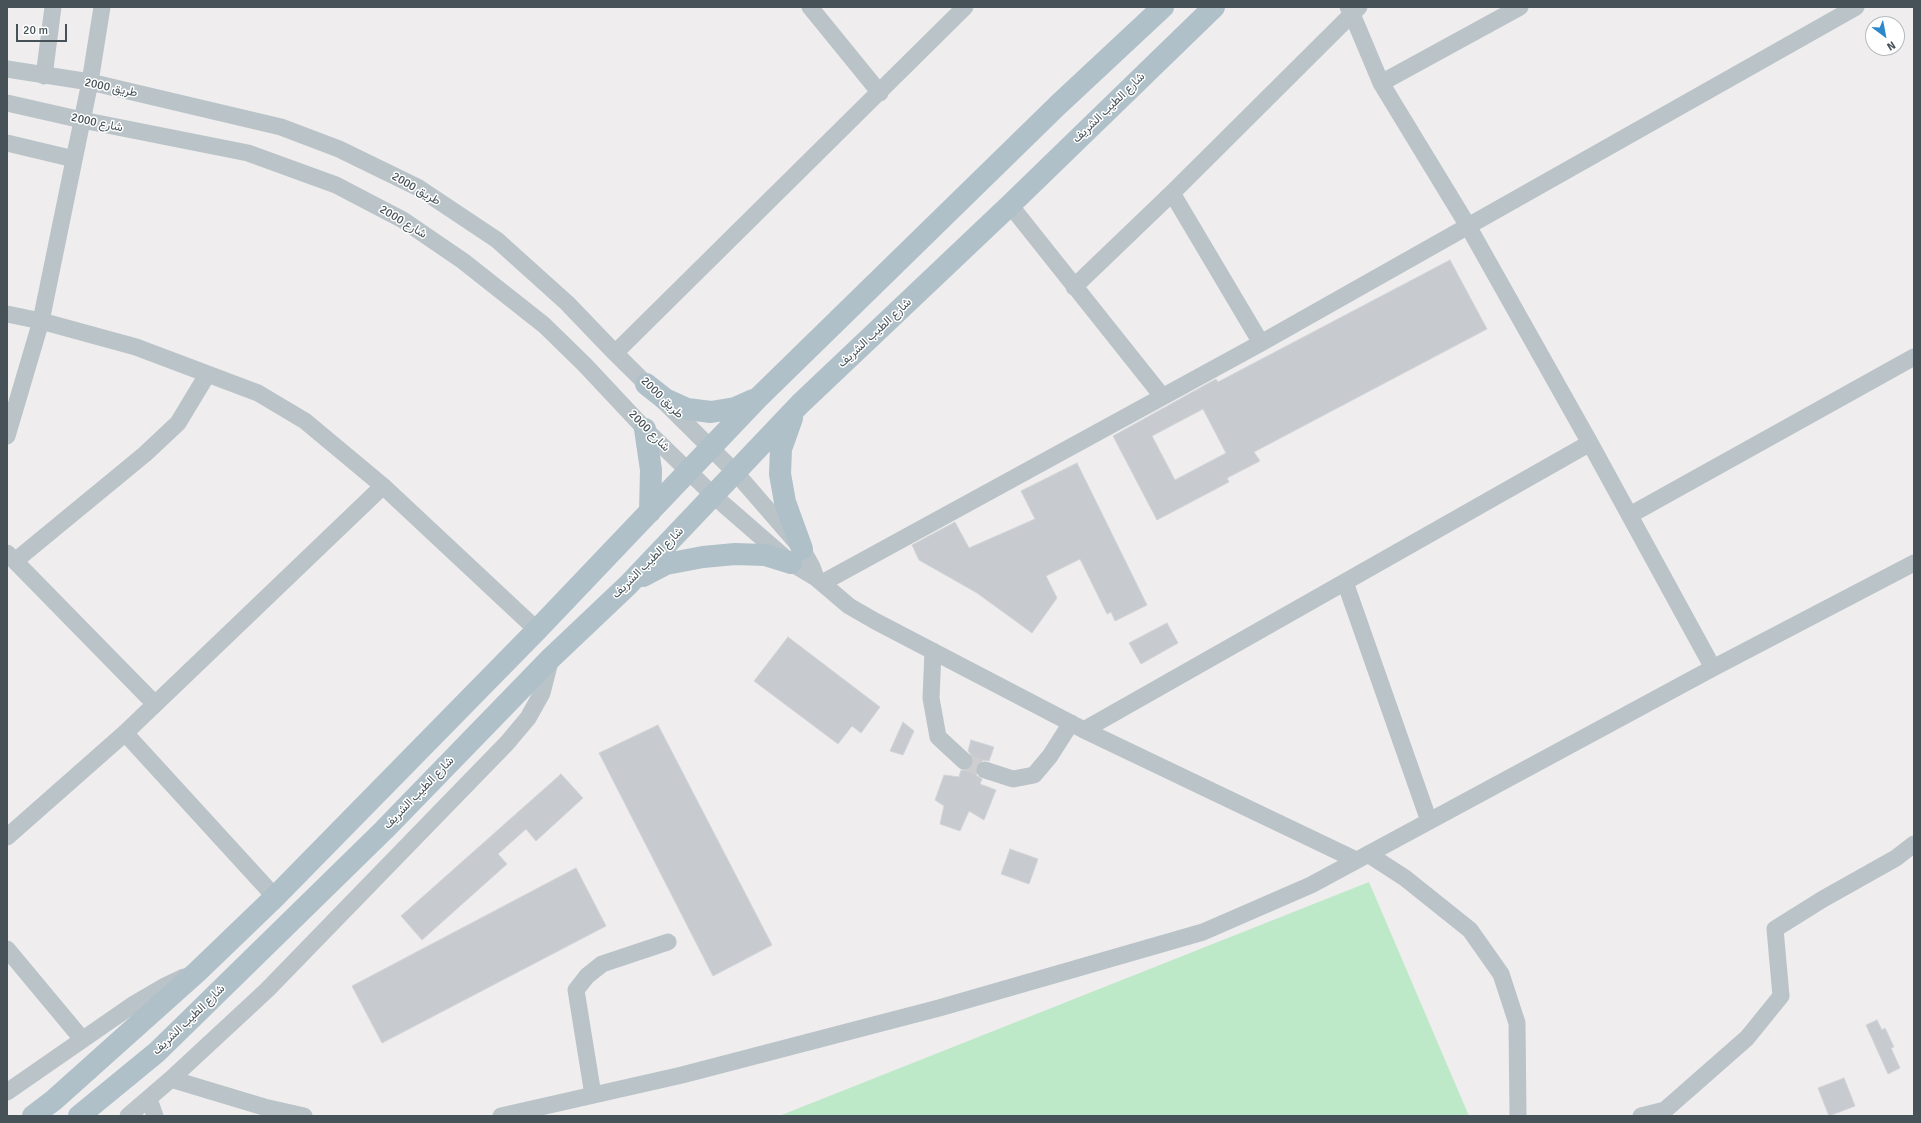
<!DOCTYPE html>
<meta charset="utf-8">
<style>
body{margin:0}
#map{position:relative;width:1921px;height:1123px;overflow:hidden;background:#efeded;font-family:Signika,sans-serif}
canvas{display:block}
.frame{position:absolute;inset:0;border:8px solid #475258;pointer-events:none}
.north{position:absolute;left:1865px;top:16px;width:40px;height:40px;box-sizing:border-box;background:#fff;border:1px solid #b5babc;border-radius:50%;rotate:148deg;font-size:11px;font-weight:700;line-height:16px;text-align:center;color:#475258}
.north::after{content:'';display:block;margin:auto;width:14px;height:18px;background:#2a88cb;clip-path:polygon(50% 0,100% 100%,50% 72%,0 100%)}
.scale{position:absolute;left:16px;top:24px;width:51px;height:18px;box-sizing:border-box;border:2px solid #475258;border-top:0;padding-left:5px;font-size:12px;line-height:14px;white-space:nowrap;color:#475258;-webkit-text-stroke:3px #fff;paint-order:stroke}
</style>
<div id="map">
<canvas width="1921" height="1123"></canvas>
<div class="frame"></div>
<div class="north">N</div>
<div class="scale">20 m</div>
</div>
<script>
const ctx = document.querySelector('canvas').getContext('2d');
ctx.lineJoin = 'round';
function fillPath(path, color) {
  ctx.fillStyle = color;
  ctx.fill(path, 'evenodd');
}
function toPath(rows) {
  const path = new Path2D();
  for (const r of rows) {
    path.moveTo(r[0], r[1]);
    for (let i = 2; i < r.length; i += 2) path.lineTo(r[i], r[i + 1]);
  }
  return path;
}
function stroke(path, color, width, dash) {
  ctx.strokeStyle = color;
  ctx.lineWidth = width;
  ctx.lineCap = dash ? 'butt' : 'round';
  ctx.setLineDash(dash || []);
  ctx.stroke(path);
}
function drawText(font, color, halo, rows, align = 'center') {
  ctx.font = font + ' Signika,Vazirmatn,sans-serif';
  ctx.lineWidth = 3;
  ctx.setLineDash([]);
  ctx.textBaseline = 'middle';
  ctx.strokeStyle = halo;
  ctx.fillStyle = color;
  for (const [text, x, y, turn = 0] of rows) {
    ctx.save();
    ctx.translate(x, y);
    ctx.rotate((+turn || 0) * Math.PI / 180);
    ctx.textAlign = isNaN(turn) ? turn : align;
    if (halo) ctx.strokeText(text, 0, 0);
    ctx.fillText(text, 0, 0);
    ctx.restore();
  }
}
fillPath(toPath([
 [1369,882,1469,1116,779,1116]
]), '#bee9c9');
const building = toPath([
 [1450,260,1487,329,1254,452,1260,461,1227,478,1229,482,1157,520,1113,436,1216,379,1218,382,1450,260],
 [1203,409,1226,453,1175,480,1152,436,1203,409],
 [1077,463,1147,605,1115,621,1111,612,1107,614,1080,559,1046,576,1057,598,1032,633,977,593,919,560,912,545,955,522,969,548,1035,519,1021,491,1077,463],
 [1167,623,1178,643,1141,664,1129,643,1167,623],
 [788,637,880,707,861,733,852,726,838,744,754,681,788,637],
 [903,722,914,731,903,755,890,751,903,722],
 [658,725,772,945,713,976,599,753,658,725],
 [971,740,994,747,989,761,983,760,979,762,975,772,977,776,982,779,980,784,996,790,984,820,969,811,960,831,940,824,944,806,935,800,944,775,959,777,961,770,967,771,972,767,974,758,968,751,971,740],
 [561,774,583,798,536,841,526,829,498,854,507,864,422,940,401,916,561,774],
 [1010,849,1038,859,1029,884,1001,874,1010,849],
 [576,868,606,926,382,1043,352,986,576,868],
 [1877,1020,1882,1030,1885,1028,1894,1047,1891,1048,1900,1068,1888,1074,1866,1025,1877,1020],
 [1844,1078,1855,1106,1829,1116,1818,1088,1844,1078]
]);
fillPath(building, '#c7cbcf');
stroke(building, '#d1d4d8', 1);
stroke(toPath([
 [964,761,985,770]
]), '#cdcecf', 17, [17, 8]);
stroke(toPath([
 [810,7,880,93],
 [1348,7,1352,14,1381,83,1468,226,1590,443,1713,668],
 [7,69,90,82,281,127,339,149,419,188,497,240,567,303,615,353,736,473,802,549,812,567,816,578],
 [44,76,53,7],
 [1381,83,1520,7],
 [7,103,82,120,248,153,336,185,403,220,463,261,544,325,585,365,645,429,714,496,791,563,816,578,849,606,875,621,1084,730,1356,860],
 [7,143,74,159],
 [1172,193,1261,343],
 [1010,205,1162,396],
 [1074,287,1172,193,1359,7],
 [7,314,41,321,136,347,258,393,305,421,383,486,537,630],
 [615,353,965,7],
 [7,436,41,321,90,82,102,7],
 [1630,515,1914,357],
 [7,553,155,704],
 [15,561,145,454,178,423,207,375],
 [1345,582,1429,821],
 [822,583,1261,343,1856,7],
 [933,651,931,698,938,737,964,761],
 [1084,730,1590,443],
 [125,733,275,897],
 [985,770,1013,779,1034,775,1050,756,1071,723],
 [7,837,125,733,383,486],
 [1368,854,1405,878,1470,930,1501,974,1517,1023,1518,1116],
 [7,949,82,1039],
 [171,1079,264,1107,304,1116],
 [7,1092,134,1004,163,987,184,977],
 [593,1095,576,990,587,976,602,964,668,942],
 [149,1099,155,1116],
 [128,1116,171,1079,267,990,507,743,528,718,542,693,551,658],
 [501,1116,682,1075,939,1008,1203,932,1311,885,1713,668,1914,563],
 [1641,1116,1665,1110,1747,1038,1781,996,1775,929,1823,899,1896,858,1914,844]
]), '#b9c3c8', 17);
stroke(toPath([
 [646,384,665,399,687,409,711,412,735,408,753,400],
 [792,418,781,449,780,474,785,502,802,549],
 [645,429,651,470,650,512],
 [643,576,666,564,703,557,735,554,765,555,791,563],
 [33,1116,54,1100,197,972,275,897,537,630,758,398,1058,105,1163,7],
 [79,1116,157,1052,384,830,551,658,628,585,800,404,1010,205,1214,7]
]), '#afc0c9', 22);
drawText('12px', '#475258', '#fff', [
 ["طريق 2000",111,88,12],
 ["شارع الطيب الشريف",1109,108,-44],
 ["شارع 2000",97,123,12],
 ["طريق 2000",416,189,30],
 ["شارع 2000",403,222,31],
 ["شارع الطيب الشريف",875,333,-43],
 ["طريق 2000",662,398,44],
 ["شارع 2000",649,431,45],
 ["شارع الطيب الشريف",648,563,-45],
 ["شارع الطيب الشريف",419,793,-46],
 ["شارع الطيب الشريف",189,1020,-44]
]);
</script>
